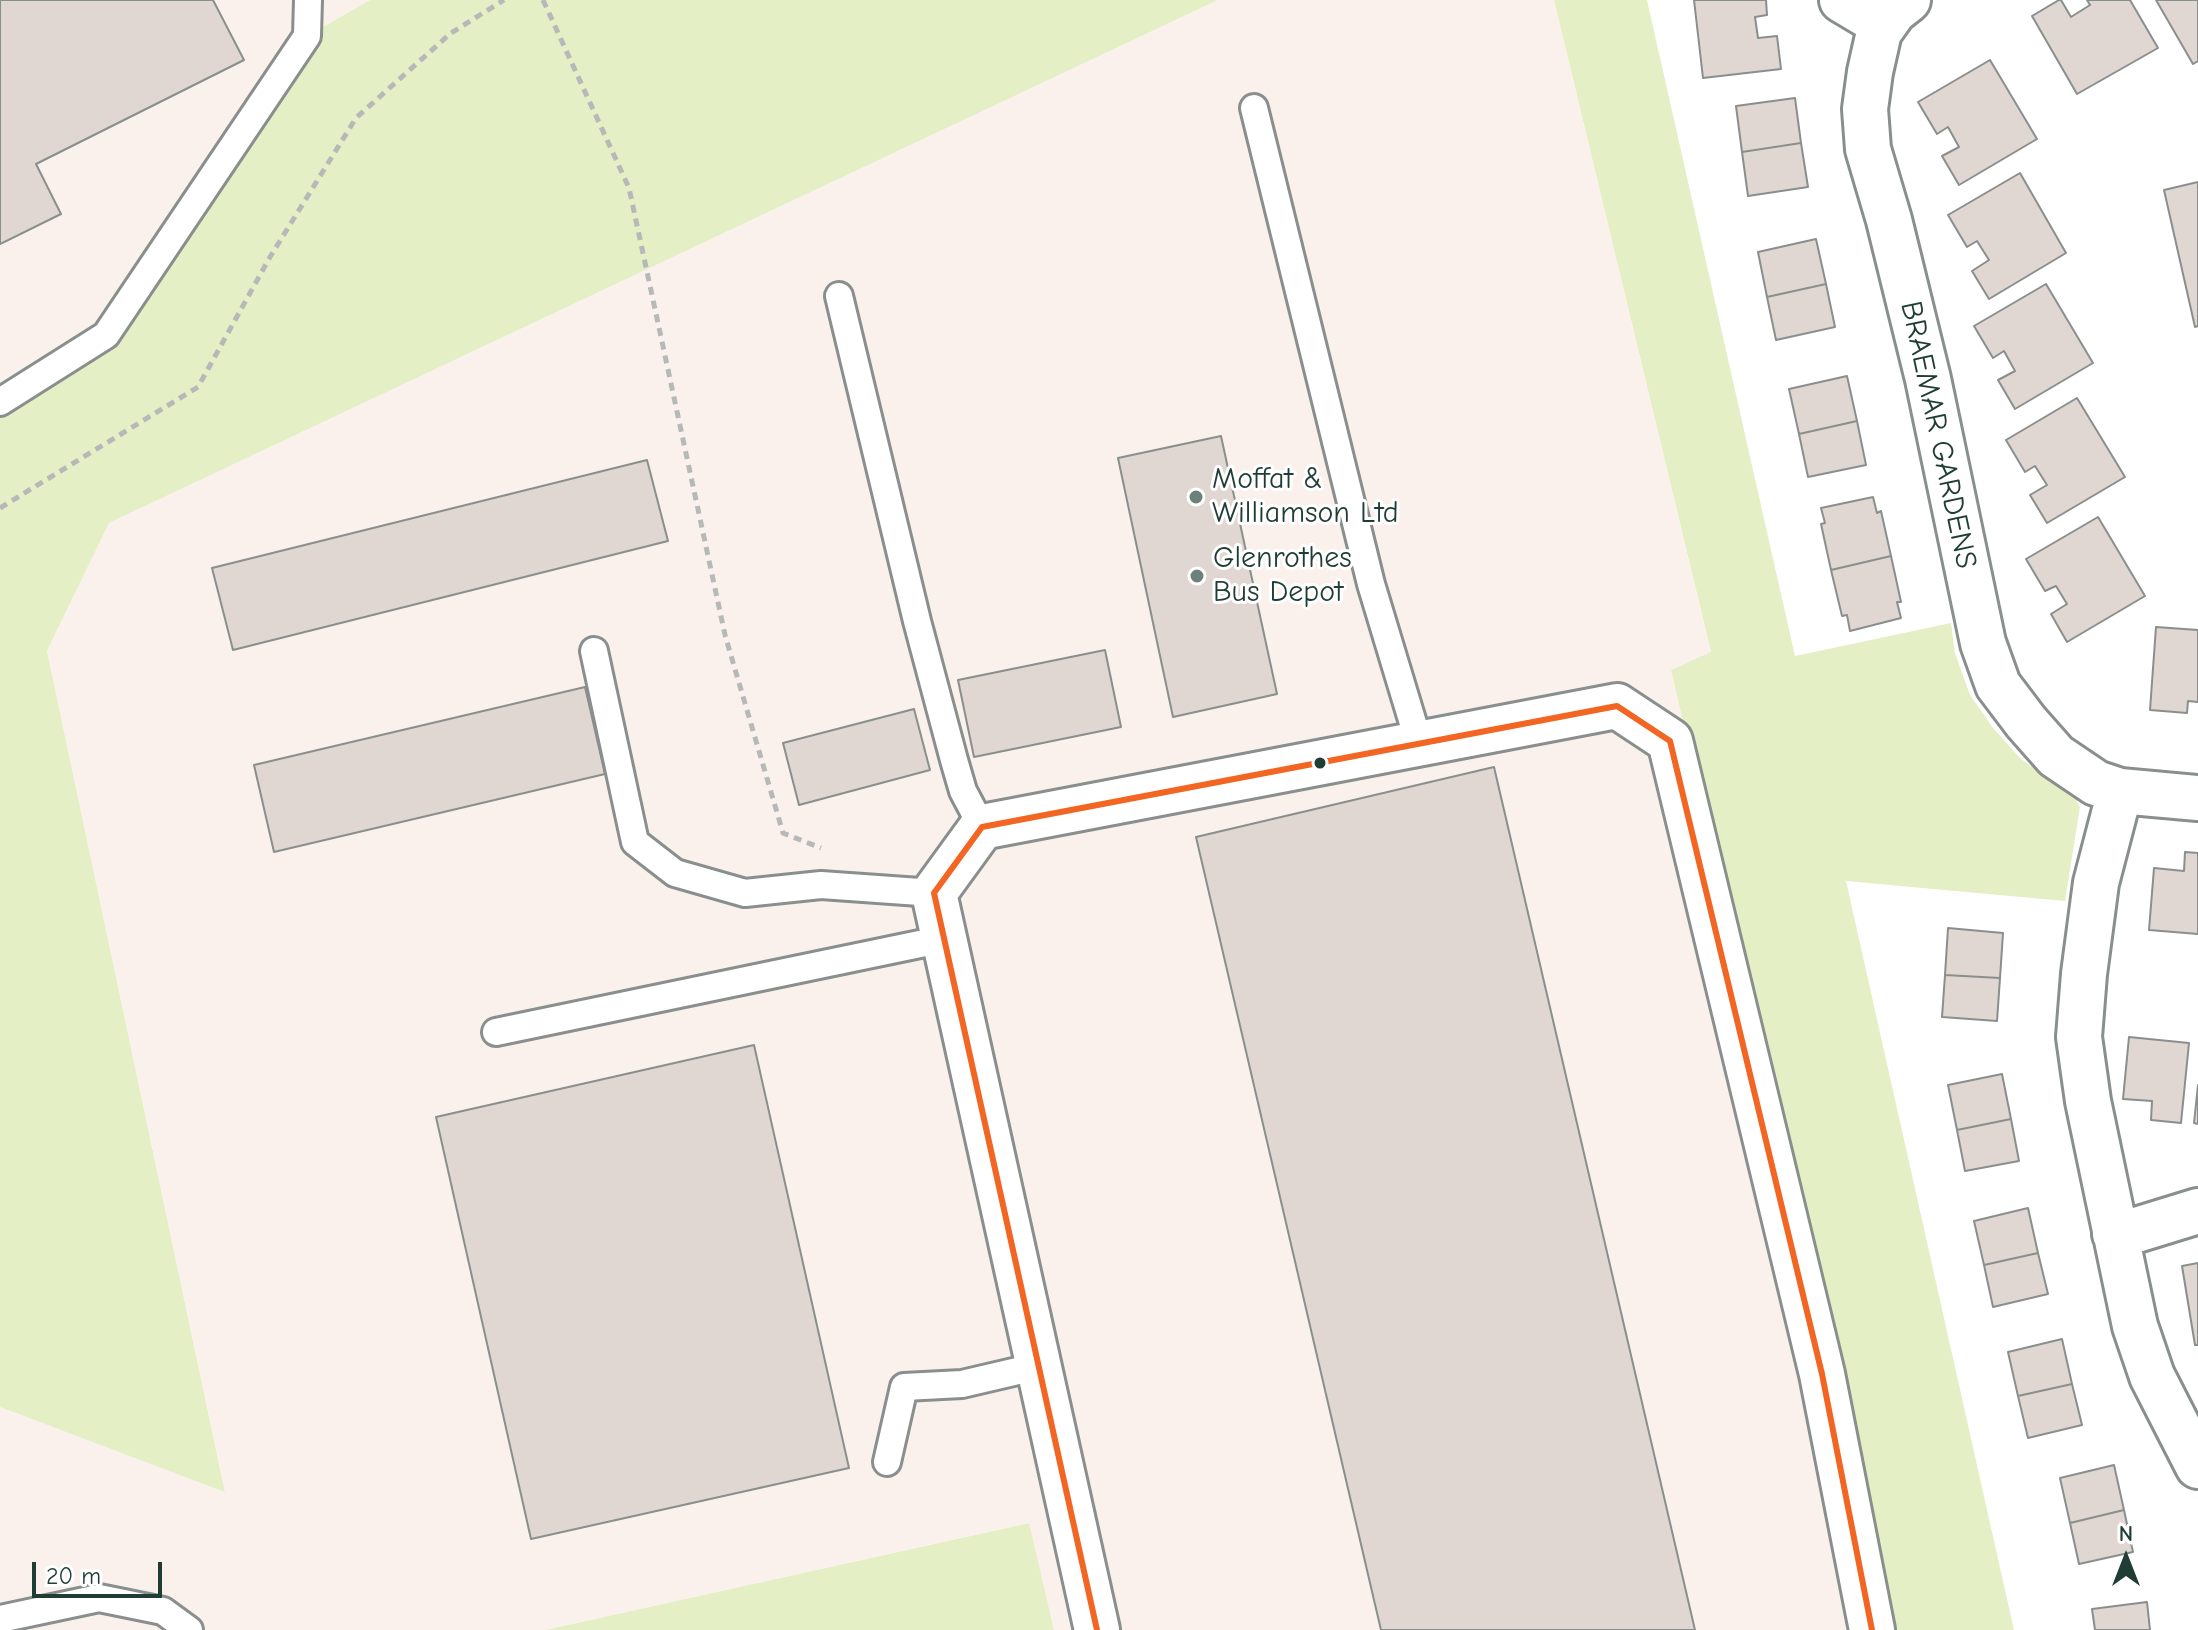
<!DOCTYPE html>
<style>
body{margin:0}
#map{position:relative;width:2198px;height:1630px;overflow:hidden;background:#fff;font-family:"Comic Neue",sans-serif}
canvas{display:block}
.north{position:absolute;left:2086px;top:1518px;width:80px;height:80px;-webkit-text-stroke:6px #fff;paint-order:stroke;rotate:0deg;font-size:22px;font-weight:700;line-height:32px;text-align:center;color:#1f3d34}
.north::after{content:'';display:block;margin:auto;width:28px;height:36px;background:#1f3d34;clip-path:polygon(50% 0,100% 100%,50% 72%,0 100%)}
.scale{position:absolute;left:32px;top:1562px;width:130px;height:36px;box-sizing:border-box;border:4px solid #1f3d34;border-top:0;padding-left:10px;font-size:24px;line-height:28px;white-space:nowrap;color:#1f3d34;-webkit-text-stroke:6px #fff;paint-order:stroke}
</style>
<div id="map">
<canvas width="2198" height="1630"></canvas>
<div class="north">N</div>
<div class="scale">20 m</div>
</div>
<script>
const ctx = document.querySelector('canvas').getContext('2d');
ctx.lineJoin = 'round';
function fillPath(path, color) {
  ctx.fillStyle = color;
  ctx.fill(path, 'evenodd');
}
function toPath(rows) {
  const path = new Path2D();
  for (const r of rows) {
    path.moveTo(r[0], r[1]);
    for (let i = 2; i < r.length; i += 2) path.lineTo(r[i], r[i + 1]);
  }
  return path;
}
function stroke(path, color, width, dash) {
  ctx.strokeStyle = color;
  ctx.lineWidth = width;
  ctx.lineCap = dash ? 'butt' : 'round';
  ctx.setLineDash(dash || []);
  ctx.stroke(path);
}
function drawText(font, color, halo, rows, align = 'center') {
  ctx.font = font + ' "Comic Neue",sans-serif';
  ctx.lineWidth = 6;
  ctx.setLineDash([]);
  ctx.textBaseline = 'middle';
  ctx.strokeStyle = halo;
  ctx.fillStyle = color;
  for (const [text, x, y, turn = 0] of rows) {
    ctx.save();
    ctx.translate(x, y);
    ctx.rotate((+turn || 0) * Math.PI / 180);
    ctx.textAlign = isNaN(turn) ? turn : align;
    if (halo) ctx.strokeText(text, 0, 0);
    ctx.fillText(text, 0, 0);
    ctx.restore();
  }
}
fillPath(toPath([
 [0,0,370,0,307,36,106,335,0,402],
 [1218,0,1554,0,1711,653,1671,670,1895,1630,1054,1630,1028,1523,545,1630,0,1630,0,1407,225,1491,47,651,109,523]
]), '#faf1ed');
fillPath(toPath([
 [370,0,1218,0,109,523,47,651,225,1492,0,1407,0,402,106,335,307,36],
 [1554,0,1647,0,1795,656,1951,623,1955,653,1970,695,1993,728,2021,759,2075,797,2080,807,2065,901,1846,881,2014,1630,1895,1630,1671,670,1711,652],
 [1029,1523,1054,1630,545,1630]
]), '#e5efc5');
const building = toPath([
 [0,0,213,0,244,60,36,164,61,214,0,244,0,0],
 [1694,0,1766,0,1767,15,1755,17,1758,38,1777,36,1781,69,1703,78,1694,0],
 [2059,0,2061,0,2071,17,2090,5,2087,0,2130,0,2158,48,2077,94,2032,16,2059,0],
 [2156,0,2198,0,2198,61,2193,64,2156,0],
 [1990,60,2037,139,1959,185,1942,156,1959,147,1948,127,1937,134,1918,102,1990,60],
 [1795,98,1801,143,1742,152,1736,106,1795,98],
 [1801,143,1808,187,1748,196,1742,152,1801,143],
 [2020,173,2066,253,1989,299,1972,271,1989,260,1977,241,1967,247,1948,215,2020,173],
 [2198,182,2198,326,2195,327,2164,190,2198,182],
 [1816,239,1826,284,1767,297,1758,252,1816,239],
 [1826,284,1835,327,1776,340,1767,297,1826,284],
 [2046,284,2093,363,2015,409,1998,380,2015,371,2004,351,1993,358,1974,326,2046,284],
 [1847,376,1857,421,1799,434,1789,389,1847,376],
 [2077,398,2125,477,2047,523,2030,495,2047,485,2035,466,2025,472,2006,440,2077,398],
 [1857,421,1866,465,1808,477,1799,434,1857,421],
 [1221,436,1277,694,1173,717,1118,458,1221,436],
 [647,460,668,541,233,650,212,568,647,460],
 [1873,497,1877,513,1881,511,1891,556,1831,570,1821,524,1825,523,1821,508,1873,497],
 [2098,517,2145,596,2067,642,2051,614,2067,604,2056,586,2045,591,2026,559,2098,517],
 [1891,556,1901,602,1897,602,1901,618,1850,631,1847,615,1842,616,1831,570,1891,556],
 [2156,627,2198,630,2198,702,2188,701,2187,713,2150,710,2156,627],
 [1105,650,1121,727,974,757,958,680,1105,650],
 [585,687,605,774,274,852,254,765,585,687],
 [914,709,930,770,799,805,783,743,914,709],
 [1494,767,1695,1630,1381,1630,1196,837,1494,767],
 [2185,852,2198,853,2198,934,2149,930,2154,868,2184,871,2185,852],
 [1948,928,2003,933,2000,978,1945,975,1948,928],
 [1945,975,2000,978,1997,1021,1942,1017,1945,975],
 [2129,1037,2189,1043,2181,1123,2151,1120,2152,1101,2123,1099,2129,1037],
 [754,1045,849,1468,531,1539,436,1117,754,1045],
 [2002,1074,2011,1119,1957,1130,1948,1085,2002,1074],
 [2198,1085,2198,1124,2194,1123,2198,1085],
 [2011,1119,2019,1161,1965,1171,1957,1130,2011,1119],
 [2028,1208,2038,1253,1984,1265,1974,1221,2028,1208],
 [2038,1253,2048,1294,1993,1307,1984,1265,2038,1253],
 [2198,1263,2198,1345,2195,1345,2182,1266,2198,1263],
 [2062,1339,2072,1384,2018,1396,2008,1352,2062,1339],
 [2072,1384,2082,1425,2028,1438,2018,1396,2072,1384],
 [2114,1465,2124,1510,2070,1523,2060,1478,2114,1465],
 [2124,1510,2133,1552,2079,1564,2070,1523,2124,1510],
 [2147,1602,2150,1630,2095,1630,2092,1609,2147,1602]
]);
fillPath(building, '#e1d7d2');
stroke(building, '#898f8d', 2);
const lane = toPath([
 [1254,108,1371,584,1419,743],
 [839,296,917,621,954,760,963,791,982,827],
 [0,402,106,335,307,36,308,0],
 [594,651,635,842,675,873,745,893,821,885,934,893],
 [496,1032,944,939],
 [887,1462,904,1387,962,1384,1039,1366],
 [0,1619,99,1598,163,1611,189,1630]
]);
const street = toPath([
 [1842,0,1884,25],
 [1908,0,1894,11,1879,32,1870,72,1865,109,1868,149,1889,220,1928,379,1983,643,1998,685,2026,722,2056,756,2096,783,2120,791,2198,798],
 [2120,791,2096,883,2084,974,2079,1037,2088,1101,2135,1326,2152,1376,2198,1466],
 [2115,1234,2133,1231,2198,1211],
 [1097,1630,934,893,982,827,1617,706,1670,741,1822,1374,1872,1630]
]);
stroke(lane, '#898f8d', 32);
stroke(street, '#898f8d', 50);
stroke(toPath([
 [543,0,629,188,725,635,783,833,821,848],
 [0,508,198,387,270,257,356,118,451,33,504,0]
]), '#b6b9b8', 5, [8, 6]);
stroke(lane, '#fff', 26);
stroke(street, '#fff', 44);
stroke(toPath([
 [1097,1630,934,893,982,827,1617,706,1670,741,1822,1374,1872,1630]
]), '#f26522', 6);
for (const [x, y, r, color] of [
 [1196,497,8,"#6d817b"],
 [1197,576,8,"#6d817b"],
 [1320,763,7,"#1f3d34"]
]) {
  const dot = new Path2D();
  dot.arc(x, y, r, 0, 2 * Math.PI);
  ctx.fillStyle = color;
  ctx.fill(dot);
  stroke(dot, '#fff', 3);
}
drawText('30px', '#1f3d34', '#fff', [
 ["BRAEMAR GARDENS",1938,435,78]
]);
drawText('30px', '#1f3d34', '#fff', [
 ["Moffat &",1212,480],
 ["Williamson Ltd",1212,514],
 ["Glenrothes",1213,559],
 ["Bus Depot",1213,593]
], 'left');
</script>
